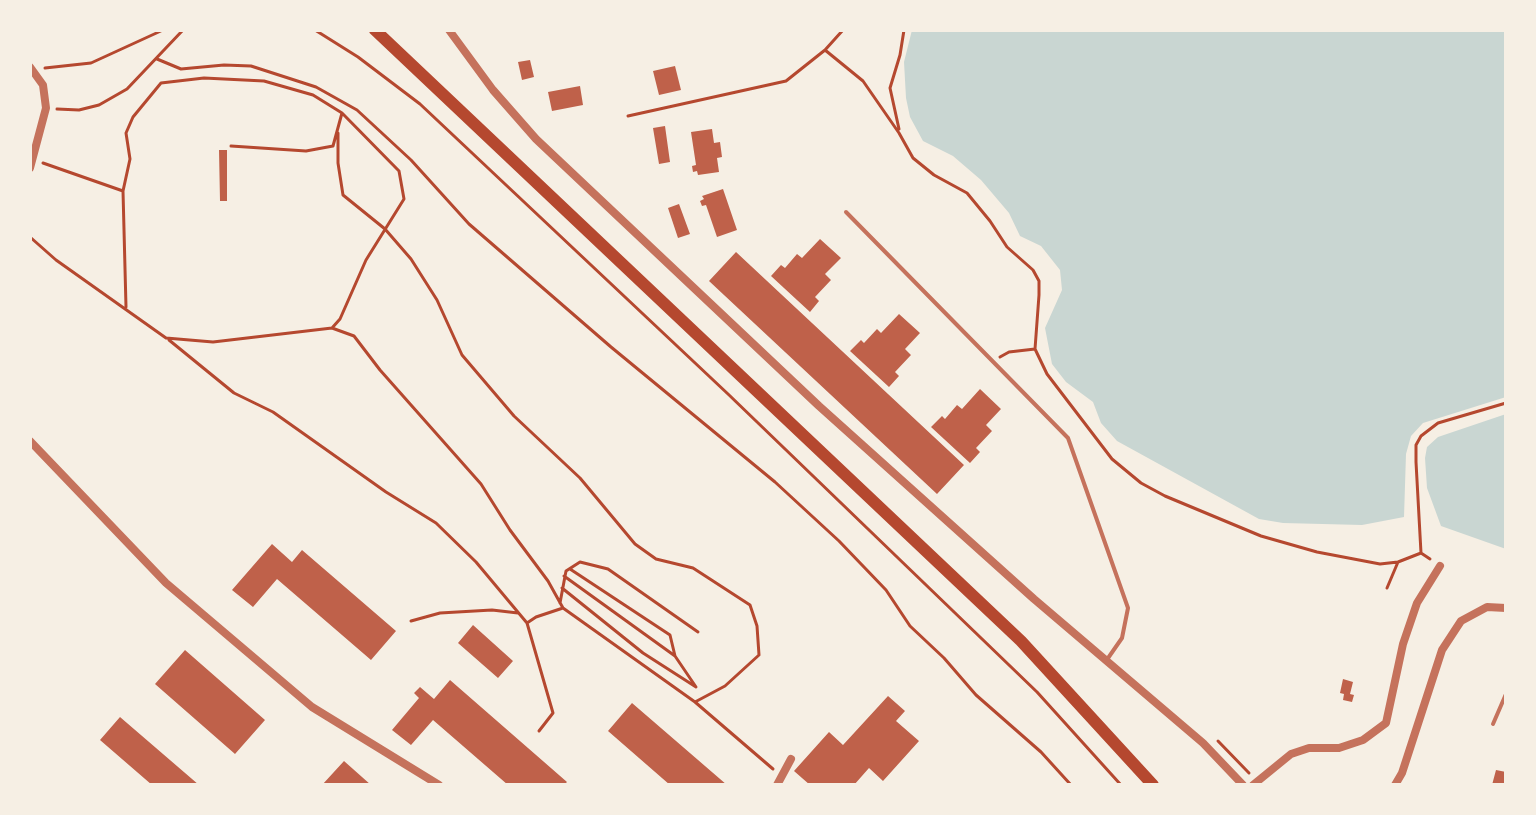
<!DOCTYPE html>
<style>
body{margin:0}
#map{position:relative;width:1536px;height:815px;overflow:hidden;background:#f6efe4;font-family:"Noto Serif",serif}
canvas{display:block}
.frame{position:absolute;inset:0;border:32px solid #f6efe4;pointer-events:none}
</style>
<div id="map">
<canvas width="1536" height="815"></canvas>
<div class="frame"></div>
</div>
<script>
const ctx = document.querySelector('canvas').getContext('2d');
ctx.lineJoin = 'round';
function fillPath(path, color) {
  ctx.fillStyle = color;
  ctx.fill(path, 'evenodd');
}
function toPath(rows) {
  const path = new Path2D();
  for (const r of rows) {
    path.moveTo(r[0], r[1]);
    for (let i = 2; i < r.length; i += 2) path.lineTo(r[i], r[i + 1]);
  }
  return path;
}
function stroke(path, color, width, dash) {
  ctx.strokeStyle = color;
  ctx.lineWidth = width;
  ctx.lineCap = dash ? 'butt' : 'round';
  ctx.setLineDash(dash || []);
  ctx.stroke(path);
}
fillPath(toPath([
 [912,30,1506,30,1506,397,1423,423,1411,436,1406,454,1404,517,1362,525,1283,523,1259,519,1117,441,1101,423,1093,402,1066,382,1052,364,1045,328,1062,290,1060,270,1041,246,1020,236,1009,213,981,180,953,156,923,141,910,117,906,98,904,62],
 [1506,414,1506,549,1441,526,1427,488,1425,458,1427,447,1438,437]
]), '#c9d6d2');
fillPath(toPath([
 [530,60,534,77,522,80,518,62],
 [675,66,681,90,659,95,653,71],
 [580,86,583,105,552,111,548,92],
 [665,126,670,162,659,164,653,128],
 [712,129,714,143,720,142,722,157,717,158,719,172,698,175,697,171,693,172,692,166,696,165,691,132],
 [219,150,227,150,227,201,220,201],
 [723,189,737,230,717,237,706,205,702,206,700,201,704,199,702,196],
 [679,204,690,234,678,238,668,208],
 [820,239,841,258,825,274,831,280,815,297,819,301,810,312,771,276,781,265,785,268,797,254,802,258],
 [736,252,964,465,937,494,709,281],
 [899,314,920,333,905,349,911,355,895,372,899,376,889,387,850,351,861,340,864,343,877,329,881,333],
 [980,389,1001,409,986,425,992,431,976,448,980,452,970,463,931,427,942,416,945,419,957,405,962,409],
 [272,544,292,562,302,550,396,631,371,660,277,579,253,607,232,590],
 [473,625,513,661,498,678,458,643],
 [185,650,265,720,235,754,155,684],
 [1343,679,1353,682,1350,694,1354,695,1352,702,1343,700,1344,694,1340,693],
 [450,680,567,782,564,785,508,785,433,720,411,745,392,730,419,698,414,693,420,687,434,699],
 [888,696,905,711,896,721,919,741,883,781,869,768,854,785,810,785,794,771,829,732,843,745],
 [632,703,727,785,670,785,608,731],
 [120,717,199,785,152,785,100,740],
 [344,761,371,785,322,785],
 [1496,770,1506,772,1506,785,1492,785]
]), '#bf614a');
stroke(toPath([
 [315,30,358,57,420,104,728,394,1037,692,1121,785],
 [825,50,843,30],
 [157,59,181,69,224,65,251,66,316,87,357,110,411,160,469,224,611,347,775,482,839,541,886,590,910,626,944,658,976,695,1041,752,1071,785],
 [45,68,91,63,163,30],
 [57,109,79,110,99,105,127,89,183,30],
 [628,116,786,81,825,50,863,81,899,133,913,158,934,175,967,193,990,221,1007,247,1033,270,1039,281,1039,295,1035,349,1047,374,1112,459,1141,483,1165,496,1261,536,1317,552,1380,564,1398,562,1421,553,1430,559],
 [899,129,890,88,900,55,904,30],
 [338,133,338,163,343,195,385,229,411,259,437,300,462,355,514,416,580,478,635,544,656,559,693,568,750,605,757,626,759,655,725,686,695,702],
 [231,146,306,151,333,146,342,113],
 [43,163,123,191,130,159,126,133,133,117,161,83,204,78,264,81,313,95,342,113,399,171,404,199,366,260,340,319,332,328],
 [123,191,126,307],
 [30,237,56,260,166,338,213,342,332,328,354,336,380,370,481,484,510,530,548,581,563,608],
 [169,340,234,393,273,412,386,492,436,523,476,562,527,623,553,713,539,731],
 [1000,357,1009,352,1035,349],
 [1421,553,1416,462,1416,445,1421,436,1438,423,1506,403],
 [564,576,675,656],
 [562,588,643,653,696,687,675,656,670,635,570,569],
 [1387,588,1398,562],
 [560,603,566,571,580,562,608,569,698,632],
 [411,621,440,613,492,610,518,613],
 [527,623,536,617,563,608,695,702,773,769],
 [1218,741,1249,773]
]), '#b5482f', 3);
stroke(toPath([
 [846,212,1068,438,1128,608,1122,638,1106,661],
 [1493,724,1506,694]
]), '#c5725c', 4);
stroke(toPath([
 [449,30,493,90,536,139,819,406,1034,599,1203,743,1243,785],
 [30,67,43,85,46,108,30,168],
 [30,441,166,583,312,707,439,785],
 [777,785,791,759],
 [1253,785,1291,754,1309,748,1339,748,1363,740,1386,723,1403,644,1417,603,1440,566],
 [1395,785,1402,773,1442,650,1461,621,1487,607,1506,608]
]), '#c5725c', 8);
stroke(toPath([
 [375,30,1021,641,1153,785]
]), '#b5482f', 12);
</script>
